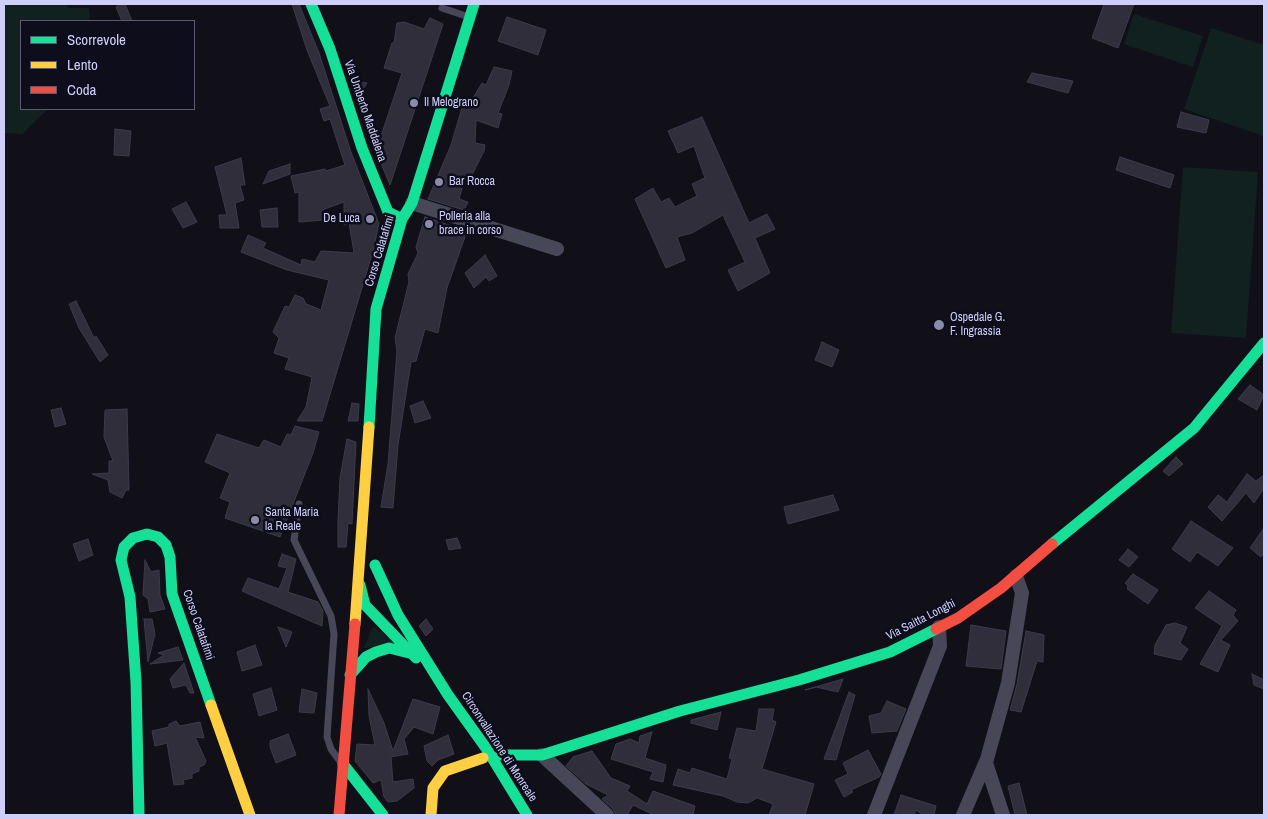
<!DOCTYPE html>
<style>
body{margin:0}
#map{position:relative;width:1268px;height:819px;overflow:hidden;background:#111018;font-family:"Archivo Narrow",sans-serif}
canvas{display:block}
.frame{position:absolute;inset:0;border:5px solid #cecef8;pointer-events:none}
.legend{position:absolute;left:20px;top:20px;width:175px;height:90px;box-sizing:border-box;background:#0e0d1b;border:1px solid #5b5a73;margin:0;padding:6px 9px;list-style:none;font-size:15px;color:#cecef8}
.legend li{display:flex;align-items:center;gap:10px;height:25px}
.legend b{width:25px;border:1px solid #5b5a73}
</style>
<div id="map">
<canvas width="1268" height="819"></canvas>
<div class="frame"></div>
<ul class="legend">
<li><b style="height:6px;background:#16e098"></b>Scorrevole</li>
<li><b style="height:6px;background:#ffcf43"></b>Lento</li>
<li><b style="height:6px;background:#f24e42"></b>Coda</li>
</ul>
</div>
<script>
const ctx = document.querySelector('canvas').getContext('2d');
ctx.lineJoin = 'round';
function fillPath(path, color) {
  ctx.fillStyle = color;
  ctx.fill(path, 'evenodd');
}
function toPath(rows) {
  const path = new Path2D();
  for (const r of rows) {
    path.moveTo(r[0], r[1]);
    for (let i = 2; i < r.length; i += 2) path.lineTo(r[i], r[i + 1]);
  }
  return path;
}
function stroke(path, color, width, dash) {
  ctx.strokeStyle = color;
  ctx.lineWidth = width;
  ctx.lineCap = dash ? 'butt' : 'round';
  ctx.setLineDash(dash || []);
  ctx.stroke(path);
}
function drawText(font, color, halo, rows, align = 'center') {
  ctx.font = font + ' "Archivo Narrow",sans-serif';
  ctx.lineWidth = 5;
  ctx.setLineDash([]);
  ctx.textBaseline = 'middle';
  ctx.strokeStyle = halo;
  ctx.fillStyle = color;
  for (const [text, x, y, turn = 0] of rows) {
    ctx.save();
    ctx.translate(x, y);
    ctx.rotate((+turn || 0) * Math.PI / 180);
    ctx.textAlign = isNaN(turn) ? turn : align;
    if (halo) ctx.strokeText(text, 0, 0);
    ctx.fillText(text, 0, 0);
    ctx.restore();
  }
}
fillPath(toPath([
 [4,4,65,4,69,8,89,8,90,18,88,21,21,21,21,109,48,109,22,134,4,133],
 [1134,14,1203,36,1193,67,1124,44],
 [1211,28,1264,45,1264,136,1184,109],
 [1183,167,1258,172,1246,338,1171,333],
 [373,626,397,645,364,648]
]), '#112120');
const building = toPath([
 [120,4,125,4,132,21,122,21,116,7,120,4],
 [292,4,299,4,319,53,351,152,379,224,373,251,322,421,297,421,306,407,312,377,285,369,289,358,274,353,279,338,273,332,285,306,289,307,295,295,303,298,306,304,321,310,329,280,287,270,241,252,248,235,266,243,263,248,301,265,302,259,315,262,321,251,354,253,349,223,344,225,344,202,322,210,324,220,299,222,299,192,295,193,291,176,325,169,326,171,345,165,330,119,324,121,320,109,330,106,307,50,292,4],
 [1104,4,1134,4,1118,48,1092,38,1104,4],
 [507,17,546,30,538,55,498,41,507,17],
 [430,18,443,24,390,185,373,144,379,142,402,73,384,68,392,43,394,43,397,23,404,22,424,29,430,18],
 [494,67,512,71,509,85,498,113,502,114,498,128,476,120,475,143,485,145,484,151,468,183,464,181,459,199,468,202,464,210,428,199,451,145,464,101,470,103,482,83,486,85,494,67],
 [1032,73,1073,81,1068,93,1027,82,1032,73],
 [352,80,367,83,358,97,352,80],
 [1181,112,1209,120,1206,133,1177,127,1181,112],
 [702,117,749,223,767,214,775,229,755,238,770,273,738,291,728,270,745,262,723,215,692,233,677,237,685,260,666,268,635,199,653,188,661,202,669,198,675,207,697,196,692,184,705,178,694,146,678,153,668,131,702,117],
 [115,129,131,131,129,156,114,155,115,129],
 [1120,157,1174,175,1170,188,1116,170,1120,157],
 [241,158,245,185,240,185,244,200,235,203,239,228,220,228,219,215,227,215,215,167,241,158],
 [290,164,290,174,263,184,269,171,290,164],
 [186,202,197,222,183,228,172,209,186,202],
 [277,208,278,227,262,227,260,210,277,208],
 [425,217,467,231,447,288,438,333,425,329,416,361,411,362,398,445,393,508,381,507,388,464,397,351,395,338,409,282,408,274,418,253,416,247,425,217],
 [485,255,497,276,489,281,486,277,474,288,465,273,485,255],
 [76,301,94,338,96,336,108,355,100,362,79,328,69,304,76,301],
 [822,342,839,350,832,367,815,360,822,342],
 [1250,385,1264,395,1257,410,1238,399,1250,385],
 [423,401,431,418,415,423,410,406,423,401],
 [352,403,359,404,358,421,348,421,352,403],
 [61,408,66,424,55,427,51,410,61,408],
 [127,409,129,490,126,490,122,498,110,492,108,480,92,474,109,473,109,461,113,461,104,437,105,410,127,409],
 [295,426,319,432,313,453,280,537,225,518,230,502,220,498,230,473,205,462,217,434,259,448,264,440,281,447,287,434,291,435,295,426],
 [347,439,356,442,352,524,348,523,346,547,338,547,338,521,340,478,347,439],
 [1176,457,1183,464,1169,476,1163,471,1176,457],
 [1247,474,1256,481,1264,475,1264,488,1254,503,1246,493,1222,521,1208,507,1218,495,1227,502,1247,474],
 [833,495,839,510,788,524,784,507,833,495],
 [1191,521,1233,548,1218,566,1197,552,1190,562,1172,549,1191,521],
 [1264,528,1264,552,1261,557,1250,548,1264,528],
 [457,538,461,548,449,550,446,540,457,538],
 [88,539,93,555,79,561,73,544,88,539],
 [1128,549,1138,557,1129,567,1119,560,1128,549],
 [282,554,296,559,288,592,318,602,323,611,322,626,242,591,248,578,279,589,287,568,278,566,282,554],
 [145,560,151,572,159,570,160,595,165,609,150,612,148,599,143,595,145,560],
 [1133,574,1158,590,1148,604,1127,589,1128,586,1125,583,1133,574],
 [1209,591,1236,610,1233,615,1238,621,1221,640,1230,645,1218,672,1200,664,1222,626,1195,608,1209,591],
 [144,619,152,619,155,634,148,662,144,619],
 [426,619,433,629,426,636,419,626,426,619],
 [1175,623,1187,627,1180,643,1188,649,1181,660,1154,654,1155,645,1166,625,1175,623],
 [971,625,1006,631,1001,669,966,666,971,625],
 [278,627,292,632,286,647,278,627],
 [1026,631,1044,635,1043,662,1037,661,1021,712,1010,710,1017,684,1026,631],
 [255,645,262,665,242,671,237,652,255,645],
 [178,647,183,660,150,664,164,655,158,653,178,647],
 [184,663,194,693,190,693,186,685,173,688,170,679,184,663],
 [1252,674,1264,680,1264,689,1254,685,1252,674],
 [843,679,838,692,816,687,805,690,843,679],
 [271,688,277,710,259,716,253,694,271,688],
 [302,689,317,693,314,713,299,712,302,689],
 [368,689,384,723,393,751,413,699,440,707,433,734,414,727,404,739,408,754,391,757,393,782,413,779,414,788,397,801,388,802,384,797,381,780,373,783,355,761,357,744,375,745,369,716,368,689],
 [849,692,855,695,836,760,824,759,849,692],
 [887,701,906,709,897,731,872,733,869,716,881,713,887,701],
 [759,709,774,709,772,720,776,722,762,769,814,784,805,815,769,815,773,804,757,798,748,803,737,802,723,796,673,785,678,769,690,773,692,768,727,779,732,759,729,758,737,728,756,731,759,709],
 [721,712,717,730,691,723,691,720,721,712],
 [176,721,180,726,200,722,204,738,195,737,206,761,204,765,199,767,199,771,192,774,192,778,183,780,184,784,174,785,167,743,155,746,152,731,169,727,169,724,176,721],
 [652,732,645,758,666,765,663,782,650,779,653,772,611,759,616,744,630,739,639,743,640,736,652,732],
 [288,734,296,755,276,763,270,747,270,741,288,734],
 [448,735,454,754,438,760,432,766,427,761,424,746,448,735],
 [868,750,881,774,879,777,851,790,853,792,844,797,835,780,848,774,843,763,868,750],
 [592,751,611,778,630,786,627,791,647,804,653,791,695,806,693,815,654,815,633,805,627,815,616,815,613,809,602,799,608,795,586,784,566,766,573,757,592,751],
 [1019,783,1027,815,1015,815,1008,786,1019,783],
 [901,795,936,806,934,815,923,815,916,810,914,815,894,815,901,795]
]);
fillPath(building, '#2f2e3a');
stroke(building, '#3c3b4b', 1);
stroke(toPath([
 [442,8,469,17],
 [299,504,294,540,331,616,334,634,327,737,331,749,339,760]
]), '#474758', 7);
stroke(toPath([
 [412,203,557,249],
 [542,755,607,815],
 [986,763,1003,815],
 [874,815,940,646,939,627],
 [963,815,987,759,1008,683,1022,593,1016,576]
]), '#474758', 14);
stroke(toPath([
 [311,4,330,49,362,148,388,212,402,219],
 [369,427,376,309,402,219,412,203,474,4],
 [1052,544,1194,428,1264,343],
 [375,565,398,615,448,695,486,748,527,815],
 [360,585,365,605,416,658],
 [350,675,366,657,376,652,389,648,413,654],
 [500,755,542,755,680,711,799,680,890,652,936,629],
 [343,764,383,815],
 [139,815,136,682,130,597,121,560,124,547,133,538,147,534,158,537,166,545,170,557,172,594,211,705]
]), '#16e098', 11);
stroke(toPath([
 [355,624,369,427],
 [211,705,250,815],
 [431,815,433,788,445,771,483,758]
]), '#ffcf43', 11);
stroke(toPath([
 [936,629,958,618,1001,588,1052,544],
 [339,815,355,624]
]), '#f24e42', 11);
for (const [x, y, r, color] of [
 [414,103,5,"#8c8caa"],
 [439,182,5,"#8c8caa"],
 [370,219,5,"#8c8caa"],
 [429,224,5,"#8c8caa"],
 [939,325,6,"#8c8caa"],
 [255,520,5,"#8c8caa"]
]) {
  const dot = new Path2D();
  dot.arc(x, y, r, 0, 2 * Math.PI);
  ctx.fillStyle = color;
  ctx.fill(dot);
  stroke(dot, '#0e0d1b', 2);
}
drawText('12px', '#cecef8', '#0e0d1b', [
 ["Il Melograno",424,103],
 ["Bar Rocca",449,182],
 ["Polleria alla",439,217],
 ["brace in corso",439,231],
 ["De Luca",360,219,"right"],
 ["Ospedale G.",950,318],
 ["F. Ingrassia",950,332],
 ["Santa Maria",265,513],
 ["la Reale",265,527]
], 'left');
drawText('12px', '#cecef8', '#0e0d1b', [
 ["Via Umberto Maddalena",365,111,71],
 ["Corso Calatafimi",380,251,-73],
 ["Via Saitta Longhi",921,620,-27],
 ["Corso Calatafimi",198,625,71],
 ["Circonvallazione di Monreale",499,747,57]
]);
</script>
